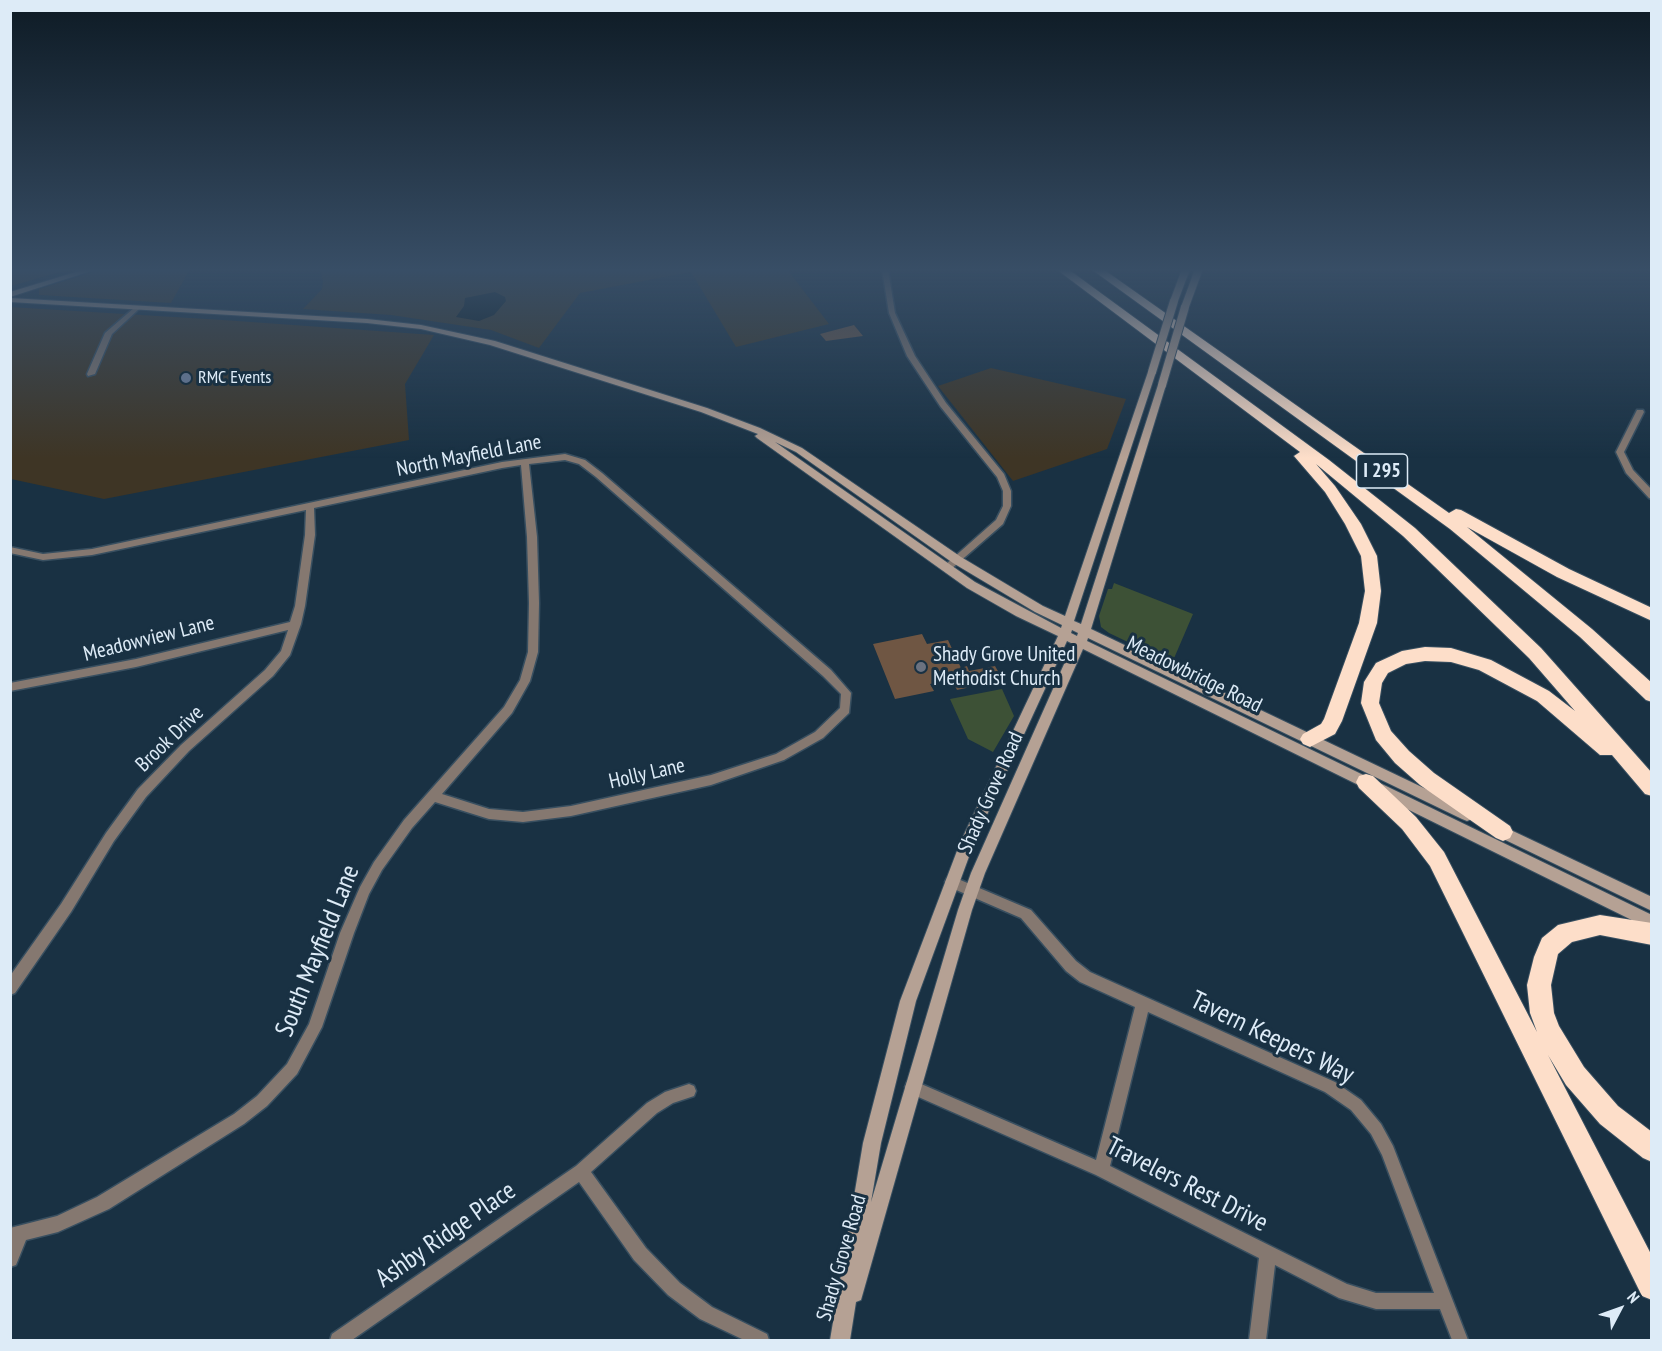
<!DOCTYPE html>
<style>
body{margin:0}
#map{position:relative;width:1662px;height:1351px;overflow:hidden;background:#193143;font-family:"PT Sans Narrow",sans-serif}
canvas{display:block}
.frame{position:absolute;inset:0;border:12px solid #ddebf7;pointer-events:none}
.north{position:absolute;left:1590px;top:1279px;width:60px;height:60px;-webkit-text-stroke:4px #193143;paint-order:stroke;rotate:49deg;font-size:16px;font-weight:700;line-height:24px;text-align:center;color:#ddebf7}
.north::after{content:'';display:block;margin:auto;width:21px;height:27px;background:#ddebf7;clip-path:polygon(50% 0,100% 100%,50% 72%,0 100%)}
</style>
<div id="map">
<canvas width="1662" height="1351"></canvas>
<div class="frame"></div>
<div class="north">N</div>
</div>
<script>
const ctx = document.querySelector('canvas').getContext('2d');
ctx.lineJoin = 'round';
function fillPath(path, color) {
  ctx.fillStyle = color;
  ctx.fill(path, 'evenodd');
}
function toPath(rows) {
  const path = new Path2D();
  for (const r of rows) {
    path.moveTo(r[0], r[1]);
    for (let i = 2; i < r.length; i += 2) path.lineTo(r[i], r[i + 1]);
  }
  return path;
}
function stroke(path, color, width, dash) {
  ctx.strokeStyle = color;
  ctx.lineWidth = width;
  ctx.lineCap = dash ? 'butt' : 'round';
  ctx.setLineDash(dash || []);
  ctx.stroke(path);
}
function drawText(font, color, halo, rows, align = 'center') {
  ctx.font = font + ' "PT Sans Narrow",sans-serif';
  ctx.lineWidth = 6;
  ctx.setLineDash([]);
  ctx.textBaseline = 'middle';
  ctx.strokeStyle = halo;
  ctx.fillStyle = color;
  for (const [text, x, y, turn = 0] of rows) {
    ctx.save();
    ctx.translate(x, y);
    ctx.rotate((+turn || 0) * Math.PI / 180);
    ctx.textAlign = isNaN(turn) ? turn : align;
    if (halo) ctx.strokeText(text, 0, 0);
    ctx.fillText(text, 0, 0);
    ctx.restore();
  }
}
fillPath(toPath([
 [10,269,71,269,11,286],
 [102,269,190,269,171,303,39,295,39,289],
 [10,307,223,320,434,335,405,384,409,440,104,499,11,479],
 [991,368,1126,399,1107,449,1013,481,938,386]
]), '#3e3525');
fillPath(toPath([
 [320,269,787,269,829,324,736,347,691,272,580,293,539,348,491,330,391,315,303,309,322,289,323,282]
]), '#3d3624');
fillPath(toPath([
 [1114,583,1193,614,1172,663,1109,633,1101,627,1099,616,1108,589,1112,589],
 [1002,689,1014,716,993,752,968,739,950,699]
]), '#3d5136');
fillPath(toPath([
 [495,292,505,297,506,301,494,315,479,321,456,317,464,306,465,298]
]), '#03161d');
fillPath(toPath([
 [854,325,863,336,826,341,820,334],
 [922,634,927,644,948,640,961,668,967,666,969,671,995,666,1003,680,957,690,952,680,930,684,934,691,895,699,873,644]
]), '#6f5643');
const minor = toPath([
 [882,269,888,269,895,313,915,356,946,403,1004,474,1011,491,1011,506,1003,524,950,570,947,571,944,570,942,568,944,566,996,520,1003,506,1003,491,997,477,940,406,907,356,889,313,882,269],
 [134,308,139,309,112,334,95,374,88,376,87,374,105,333,134,308],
 [1637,410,1643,410,1644,412,1624,452,1633,470,1652,490,1652,499,1649,498,1626,473,1616,452,1637,410],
 [565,454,585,460,602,473,831,670,851,693,849,713,823,738,784,760,711,785,571,816,523,822,489,819,435,802,412,828,382,870,369,894,354,933,322,1027,297,1074,267,1106,244,1124,109,1209,58,1232,26,1240,16,1265,10,1267,10,1228,57,1216,97,1197,234,1114,257,1096,287,1064,309,1024,340,933,360,887,374,862,404,820,504,707,520,680,528,652,529,603,527,537,521,465,502,468,314,508,315,535,305,606,301,624,290,655,273,676,189,751,146,797,114,841,71,912,15,993,10,995,10,976,61,904,106,833,138,789,181,745,265,670,281,651,288,630,136,667,10,691,10,683,136,659,290,622,295,606,305,535,306,510,92,555,43,560,10,553,10,547,43,554,92,549,502,462,565,454],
 [565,460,579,464,596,477,823,676,841,694,840,708,815,732,776,754,711,775,571,806,523,812,489,809,442,794,512,713,530,681,538,652,539,603,537,537,529,464,565,460],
 [951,876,1031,910,1076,961,1090,972,1335,1082,1361,1100,1381,1124,1393,1146,1468,1340,1452,1340,1440,1309,1376,1309,1339,1298,1275,1265,1266,1340,1249,1340,1259,1258,1096,1175,907,1092,905,1087,907,1082,912,1080,1096,1160,1135,1007,1080,982,1066,971,1021,918,947,886,945,882,947,878,951,876],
 [1148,1012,1325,1092,1351,1110,1371,1134,1382,1155,1434,1293,1376,1293,1347,1284,1110,1166,1148,1012],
 [689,1084,694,1086,696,1091,694,1096,673,1103,657,1113,591,1172,646,1248,680,1283,712,1307,767,1334,769,1340,744,1340,700,1319,668,1295,634,1260,579,1182,352,1340,330,1340,332,1334,576,1166,647,1103,665,1092,689,1084]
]);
const secondary = toPath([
 [86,269,97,269,10,297,10,292,86,269],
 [1182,269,1190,269,1178,301,1171,303,1170,301,1182,269],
 [1195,269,1203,269,1189,307,1182,309,1181,307,1195,269],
 [10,298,367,319,421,325,495,341,707,408,760,428,802,448,961,557,1043,606,1065,616,1148,372,1155,370,1156,372,1074,621,1081,624,1158,385,1165,383,1166,385,1091,629,1472,811,1474,815,1472,819,1467,821,1462,819,1088,638,1087,641,1652,915,1652,930,1083,649,985,873,972,910,863,1293,861,1300,856,1302,850,1340,830,1340,863,1143,900,1001,960,843,1058,636,1016,616,967,588,757,438,755,436,758,434,701,412,490,345,421,329,367,323,10,302,10,298],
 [775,442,796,452,953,563,1035,612,1062,625,1061,628,975,582,775,442],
 [1072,630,1078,633,1077,636,1071,633,1072,630],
 [1067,641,1073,644,971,873,958,910,871,1202,881,1143,916,1001,974,843,1067,641],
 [1496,823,1652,897,1652,911,1491,833,1489,829,1491,825,1496,823]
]);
const motorway = toPath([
 [1056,269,1068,269,1329,460,1415,528,1541,648,1652,773,1652,796,1645,794,1612,755,1600,755,1537,701,1479,670,1451,662,1425,661,1406,664,1388,673,1382,683,1379,703,1391,731,1409,751,1434,773,1510,826,1513,832,1510,838,1503,841,1496,838,1420,785,1395,763,1376,740,1361,703,1364,682,1376,663,1402,651,1425,647,1451,648,1491,660,1549,691,1575,711,1529,658,1403,536,1316,464,1335,486,1361,524,1377,556,1381,591,1377,623,1342,721,1335,734,1310,747,1303,744,1300,739,1303,734,1321,724,1324,719,1359,623,1365,591,1361,556,1345,524,1325,492,1294,456,1300,452,1056,269],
 [1091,269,1103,269,1449,513,1456,509,1461,510,1569,569,1652,608,1652,621,1557,577,1467,527,1592,629,1652,683,1652,702,1646,700,1580,637,1450,529,1091,269],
 [1366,774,1373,776,1416,817,1444,852,1537,1032,1530,1013,1527,985,1534,957,1542,938,1558,925,1600,915,1652,923,1652,945,1600,935,1572,942,1558,954,1551,985,1554,1013,1559,1026,1584,1067,1618,1106,1652,1132,1652,1162,1643,1158,1600,1124,1566,1085,1548,1055,1652,1256,1652,1300,1642,1296,1430,866,1402,829,1359,788,1356,782,1359,776,1366,774]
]);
stroke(minor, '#384f60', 3);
stroke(secondary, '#384f60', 2);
stroke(motorway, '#384f60', 2);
fillPath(minor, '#857870');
fillPath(secondary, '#b5a194');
fillPath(motorway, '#fddec9');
const secondaryBridge = toPath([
 [1152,372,1174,301],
 [1162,385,1185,307]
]);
stroke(secondaryBridge, '#384f60', 10, []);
stroke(secondaryBridge, '#b5a194', 8);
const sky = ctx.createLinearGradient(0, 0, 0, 458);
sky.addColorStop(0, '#0e1b25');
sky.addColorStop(0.59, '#384e66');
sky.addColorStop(1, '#384e6600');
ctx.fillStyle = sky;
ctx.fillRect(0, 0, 1662, 458);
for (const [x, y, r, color] of [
 [186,378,6,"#5c6f8a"],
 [921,667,6,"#6b7280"]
]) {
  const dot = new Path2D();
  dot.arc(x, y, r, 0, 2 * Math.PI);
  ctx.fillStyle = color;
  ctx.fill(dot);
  stroke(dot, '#193143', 2);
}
drawText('18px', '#ddebf7', '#193143', [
 ["RMC Events",198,378]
], 'left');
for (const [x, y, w] of [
 [1382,471,51]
]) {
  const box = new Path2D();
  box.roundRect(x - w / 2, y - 17, w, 34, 4.5);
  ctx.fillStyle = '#193143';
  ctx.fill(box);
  stroke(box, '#ddebf7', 1.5);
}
drawText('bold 20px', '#ddebf7', null, [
 ["I 295",1382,471]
]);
drawText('21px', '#ddebf7', '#193143', [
 ["North Mayfield Lane",469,456,-11],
 ["Meadowview Lane",149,639,-14],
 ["Meadowbridge Road",1194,675,26],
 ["Brook Drive",170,739,-44],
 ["Holly Lane",647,774,-13],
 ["Shady Grove Road",991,793,-66],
 ["Shady Grove Road",842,1258,-74]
]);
drawText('21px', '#ddebf7', '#193143', [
 ["Shady Grove United",933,655],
 ["Methodist Church",933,679]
], 'left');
drawText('26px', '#ddebf7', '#193143', [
 ["South Mayfield Lane",318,951,-68],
 ["Tavern Keepers Way",1272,1038,26],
 ["Travelers Rest Drive",1187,1185,27],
 ["Ashby Ridge Place",446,1235,-35]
]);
</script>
